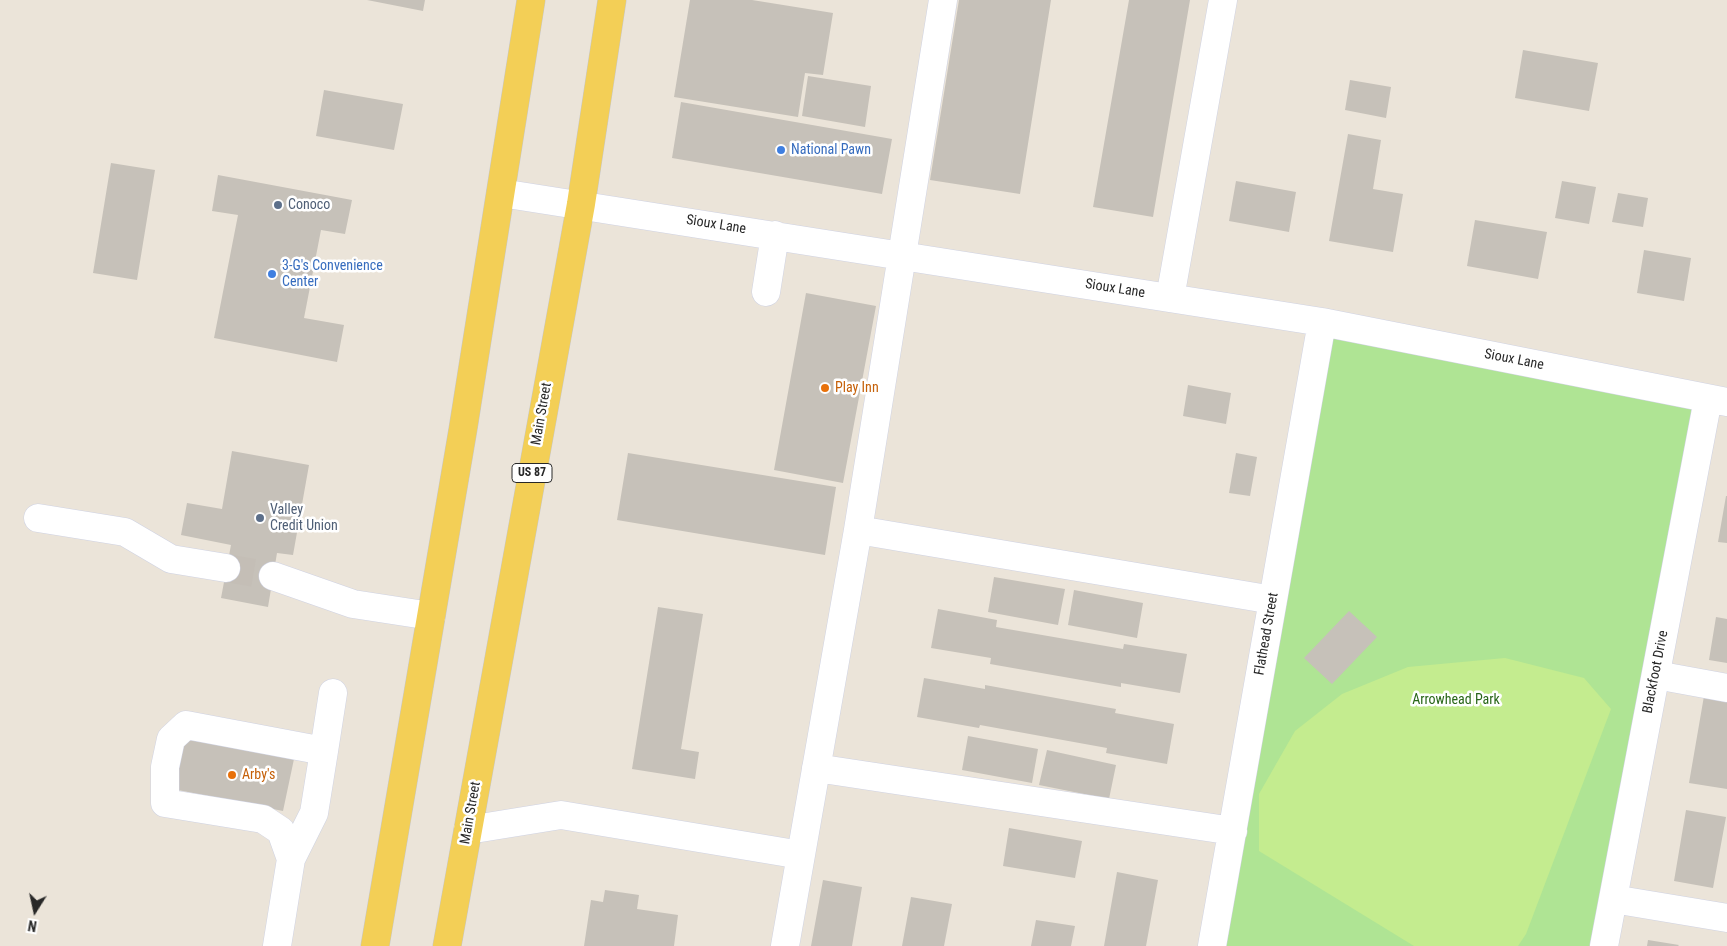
<!DOCTYPE html>
<style>
body{margin:0}
#map{position:relative;width:1727px;height:946px;overflow:hidden;background:#ebe4d9;font-family:"Roboto Condensed",sans-serif}
canvas{display:block}
.north{position:absolute;left:10px;top:886px;width:50px;height:50px;-webkit-text-stroke:4px #fff;paint-order:stroke;rotate:190deg;font-size:14px;font-weight:700;line-height:20px;text-align:center;color:#282828}
.north::after{content:'';display:block;margin:auto;width:18px;height:22px;background:#282828;clip-path:polygon(50% 0,100% 100%,50% 72%,0 100%)}
</style>
<div id="map">
<canvas width="1727" height="946"></canvas>
<div class="north">N</div>
</div>
<script>
const ctx = document.querySelector('canvas').getContext('2d');
ctx.lineJoin = 'round';
function fillPath(path, color) {
  ctx.fillStyle = color;
  ctx.fill(path, 'evenodd');
}
function toPath(rows) {
  const path = new Path2D();
  for (const r of rows) {
    path.moveTo(r[0], r[1]);
    for (let i = 2; i < r.length; i += 2) path.lineTo(r[i], r[i + 1]);
  }
  return path;
}
function stroke(path, color, width, dash) {
  ctx.strokeStyle = color;
  ctx.lineWidth = width;
  ctx.lineCap = dash ? 'butt' : 'round';
  ctx.setLineDash(dash || []);
  ctx.stroke(path);
}
function drawText(font, color, halo, rows, align = 'center') {
  ctx.font = font + ' "Roboto Condensed",sans-serif';
  ctx.lineWidth = 5;
  ctx.setLineDash([]);
  ctx.textBaseline = 'middle';
  ctx.strokeStyle = halo;
  ctx.fillStyle = color;
  for (const [text, x, y, turn = 0] of rows) {
    ctx.save();
    ctx.translate(x, y);
    ctx.rotate((+turn || 0) * Math.PI / 180);
    ctx.textAlign = isNaN(turn) ? turn : align;
    if (halo) ctx.strokeText(text, 0, 0);
    ctx.fillText(text, 0, 0);
    ctx.restore();
  }
}
fillPath(toPath([
 [1332,338,1696,397,1598,946,1215,946]
]), '#afe494');
fillPath(toPath([
 [1505,658,1584,678,1611,709,1526,934,1518,946,1414,946,1259,851,1259,794,1295,731,1342,694,1408,667]
]), '#c4ec8f');
fillPath(toPath([
 [367,0,425,0,423,11],
 [690,0,752,0,833,13,823,75,805,73,798,117,674,97],
 [959,0,1051,0,1020,194,930,180],
 [1129,0,1190,0,1153,217,1093,207],
 [1523,50,1598,63,1589,111,1515,98],
 [808,76,871,86,865,127,802,116],
 [1350,80,1391,87,1386,118,1345,110],
 [324,90,403,104,394,150,316,136],
 [681,102,892,139,882,194,672,158],
 [1348,134,1381,140,1373,189,1403,194,1393,252,1329,241],
 [111,163,155,170,137,280,93,273],
 [218,175,352,200,345,234,321,230,304,318,344,325,337,362,214,338,238,215,212,211],
 [1236,181,1296,192,1289,232,1229,221],
 [1562,181,1596,187,1589,224,1555,218],
 [1618,193,1648,198,1643,227,1612,222],
 [1475,220,1547,232,1538,279,1467,266],
 [1644,250,1691,258,1684,301,1637,293],
 [806,293,876,306,843,483,774,470],
 [1188,385,1231,393,1226,424,1183,416],
 [232,451,309,465,293,555,277,553,268,607,221,598,231,545,181,535,187,503,222,509],
 [628,453,836,487,825,555,617,520],
 [1236,453,1257,457,1250,496,1229,493],
 [1726,496,1727,496,1727,543,1718,542],
 [994,577,1065,589,1058,625,988,612],
 [1074,590,1143,603,1137,638,1068,625],
 [658,607,703,614,681,749,699,752,695,779,632,769],
 [938,609,997,620,996,627,1123,649,1124,644,1187,654,1180,693,1121,683,1121,687,990,664,991,658,931,648],
 [1349,611,1377,637,1332,684,1304,658],
 [1716,617,1727,619,1727,663,1709,660],
 [924,678,985,689,985,685,1116,709,1115,713,1174,724,1167,764,1106,753,1107,748,980,725,979,728,917,717],
 [1704,696,1727,700,1727,789,1689,783],
 [968,736,1038,749,1032,783,962,770],
 [183,737,294,759,283,811,173,789],
 [1047,750,1116,765,1109,799,1039,785],
 [1686,810,1726,817,1713,888,1674,881],
 [1009,828,1082,841,1075,878,1003,866],
 [1117,872,1158,880,1146,946,1104,946],
 [823,880,862,887,852,946,811,946],
 [605,890,639,895,637,909,678,915,674,946,584,946,591,900,603,902],
 [911,897,952,904,944,946,902,946],
 [1036,920,1075,926,1071,946,1031,946],
 [1648,940,1679,945,1678,946,1647,946]
]), '#c6c1b9');
stroke(toPath([
 [226,568,273,576]
]), '#c4beb6', 28, [28, 14]);
const minor = toPath([
 [501,193,1322,322,1727,402],
 [766,292,775,235],
 [1170,298,1223,0],
 [38,518,125,532,171,559,226,568],
 [858,530,1273,600],
 [273,576,353,604,431,616],
 [1656,675,1727,688],
 [324,751,333,693],
 [816,768,1233,831],
 [468,830,561,815,801,855],
 [1613,899,1727,918],
 [277,946,291,859,314,813,324,751,186,725,171,739,165,767,165,803,263,819,281,831,291,859],
 [785,946,858,530,943,0],
 [1212,946,1322,322],
 [1604,946,1708,399]
]);
const major = toPath([
 [375,946,463,429,531,0],
 [447,946,581,204,612,0]
]);
stroke(minor, '#cfd2e2', 29);
stroke(major, '#c7c7c7', 29);
stroke(minor, '#fff', 28);
stroke(major, '#f3cf56', 28);
for (const [x, y, r, color] of [
 [781,150,5,"#3f7fe0"],
 [278,205,5,"#5c6f8a"],
 [272,274,5,"#3f7fe0"],
 [825,388,5,"#e8710a"],
 [260,518,5,"#5c6f8a"],
 [232,775,5,"#e8710a"]
]) {
  const dot = new Path2D();
  dot.arc(x, y, r, 0, 2 * Math.PI);
  ctx.fillStyle = color;
  ctx.fill(dot);
  stroke(dot, '#fff', 2);
}
for (const [x, y, w] of [
 [532,473,40]
]) {
  const box = new Path2D();
  box.roundRect(x - w / 2, y - 9.5, w, 19, 4);
  ctx.fillStyle = '#fff';
  ctx.fill(box);
  stroke(box, '#282828', 1);
}
drawText('bold 12px', '#282828', null, [
 ["US 87",532,473]
]);
drawText('14px', '#366cbe', '#fff', [
 ["National Pawn",791,150],
 ["3-G's Convenience",282,266],
 ["Center",282,282]
], 'left');
drawText('14px', '#4e5e75', '#fff', [
 ["Conoco",288,205],
 ["Valley",270,510],
 ["Credit Union",270,526]
], 'left');
drawText('14px', '#282828', '#fff', [
 ["Sioux Lane",716,225,9],
 ["Sioux Lane",1115,289,9],
 ["Sioux Lane",1514,360,11],
 ["Main Street",542,414,-80],
 ["Flathead Street",1267,634,-80],
 ["Blackfoot Drive",1656,672,-79],
 ["Main Street",471,813,-80]
]);
drawText('14px', '#c56008', '#fff', [
 ["Play Inn",835,388],
 ["Arby's",242,775]
], 'left');
drawText('14px', '#286618', '#fff', [
 ["Arrowhead Park",1456,700]
]);
</script>
